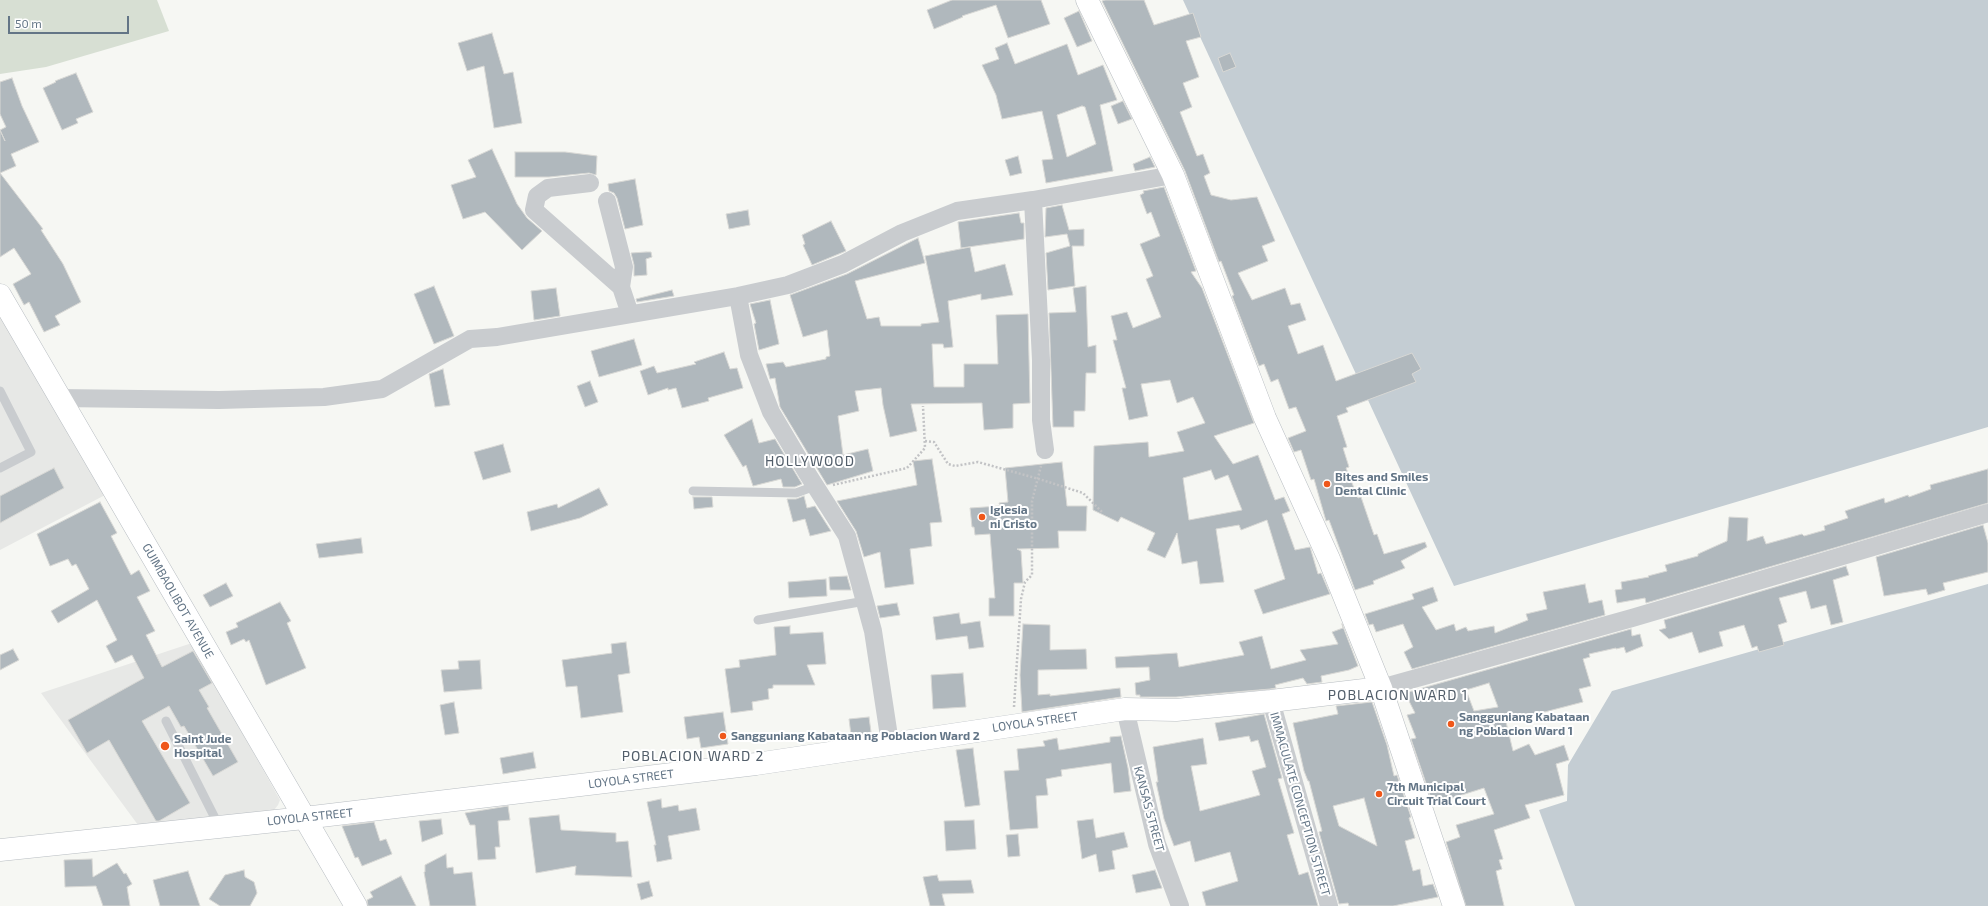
<!DOCTYPE html>
<style>
body{margin:0}
#map{position:relative;width:1988px;height:906px;overflow:hidden;background:#f6f7f3;font-family:"Exo 2",sans-serif}
canvas{display:block}
.scale{position:absolute;left:8px;top:16px;width:121px;height:18px;box-sizing:border-box;border:2px solid #637586;border-top:0;padding-left:5px;font-size:12px;line-height:14px;white-space:nowrap;color:#637586;-webkit-text-stroke:3px #fff;paint-order:stroke}
</style>
<div id="map">
<canvas width="1988" height="906"></canvas>
<div class="scale">50 m</div>
</div>
<script>
const ctx = document.querySelector('canvas').getContext('2d');
ctx.lineJoin = 'round';
function fillPath(path, color) {
  ctx.fillStyle = color;
  ctx.fill(path, 'evenodd');
}
function toPath(rows) {
  const path = new Path2D();
  for (const r of rows) {
    path.moveTo(r[0], r[1]);
    for (let i = 2; i < r.length; i += 2) path.lineTo(r[i], r[i + 1]);
  }
  return path;
}
function stroke(path, color, width, dash) {
  ctx.strokeStyle = color;
  ctx.lineWidth = width;
  ctx.lineCap = dash ? 'butt' : 'round';
  ctx.setLineDash(dash || []);
  ctx.stroke(path);
}
function drawText(font, color, halo, rows, align = 'center') {
  ctx.font = font + ' "Exo 2",sans-serif';
  ctx.lineWidth = 4;
  ctx.setLineDash([]);
  ctx.textBaseline = 'middle';
  ctx.strokeStyle = halo;
  ctx.fillStyle = color;
  for (const [text, x, y, turn = 0] of rows) {
    ctx.save();
    ctx.translate(x, y);
    ctx.rotate((+turn || 0) * Math.PI / 180);
    ctx.textAlign = isNaN(turn) ? turn : align;
    if (halo) ctx.strokeText(text, 0, 0);
    ctx.fillText(text, 0, 0);
    ctx.restore();
  }
}
fillPath(toPath([
 [0,316,107,494,0,550],
 [192,643,280,800,278,805,274,810,265,812,138,825,41,693]
]), '#e7e8e6');
fillPath(toPath([
 [0,0,157,0,169,31,46,67,0,74]
]), '#d7dfd3');
fillPath(toPath([
 [1183,0,1988,0,1988,427,1454,586],
 [1988,584,1988,906,1575,906,1539,810,1567,801,1568,765,1612,691]
]), '#c4cdd3');
const building = toPath([
 [952,0,1041,0,1050,24,1008,38,996,5,962,16,963,17,934,29,927,10,952,0],
 [1105,0,1144,0,1154,25,1193,13,1201,37,1186,41,1199,77,1183,83,1192,107,1180,112,1197,156,1203,154,1210,173,1204,176,1211,195,1231,200,1257,197,1275,241,1262,246,1268,261,1238,273,1252,300,1285,288,1291,305,1300,303,1306,320,1288,326,1298,354,1323,345,1336,381,1412,353,1421,369,1412,374,1416,382,1346,408,1348,412,1337,416,1347,447,1343,448,1349,467,1346,468,1358,498,1361,497,1374,535,1377,534,1384,554,1425,542,1427,547,1401,561,1405,568,1373,581,1374,584,1355,590,1329,520,1326,521,1314,479,1311,480,1301,450,1294,452,1288,438,1306,431,1296,407,1289,409,1278,379,1271,382,1264,364,1259,366,1232,296,1234,295,1221,261,1219,262,1185,171,1102,1,1105,0],
 [1079,11,1092,41,1077,47,1064,18,1079,11],
 [492,33,504,74,513,72,522,123,494,128,484,66,467,71,458,43,492,33],
 [1007,43,1015,64,1067,44,1078,75,1103,65,1117,100,1100,105,1113,171,1046,183,1042,160,1053,159,1042,111,1002,119,996,95,982,65,999,59,995,48,1007,43],
 [1082,106,1085,107,1096,144,1067,157,1057,115,1082,106],
 [1230,53,1236,67,1223,72,1218,58,1230,53],
 [76,73,93,112,76,119,78,123,62,130,43,88,56,82,55,81,76,73],
 [12,78,22,106,39,142,11,154,16,166,0,173,43,229,41,230,63,264,81,302,55,316,60,325,44,332,29,302,24,305,13,284,31,274,14,248,0,257,0,130,5,141,0,130,6,127,0,114,0,82,12,78],
 [1123,101,1132,119,1118,124,1111,106,1123,101],
 [492,149,517,204,527,218,542,231,522,250,485,212,463,219,451,185,476,177,468,160,492,149],
 [515,152,565,152,597,156,596,175,589,173,549,177,515,177,515,152],
 [1018,156,1022,173,1010,176,1005,160,1018,156],
 [1150,157,1155,167,1135,171,1133,164,1150,157],
 [635,179,643,225,625,229,617,198,614,193,609,191,608,184,635,179],
 [1164,187,1196,271,1191,272,1202,288,1254,423,1214,436,1233,464,1258,455,1275,500,1284,497,1290,511,1282,514,1295,550,1310,547,1318,574,1321,573,1330,594,1263,614,1254,590,1285,579,1267,520,1241,530,1239,525,1216,529,1224,582,1200,584,1197,561,1182,564,1177,533,1165,558,1147,550,1155,533,1121,517,1118,522,1093,510,1094,446,1148,442,1149,457,1184,451,1177,432,1205,423,1193,397,1177,403,1170,380,1141,384,1148,416,1129,420,1122,388,1126,388,1113,340,1117,340,1111,316,1127,312,1133,328,1161,317,1146,279,1153,276,1140,244,1160,236,1151,212,1147,214,1140,195,1144,193,1143,191,1164,187],
 [1211,470,1215,480,1228,475,1242,510,1189,520,1183,478,1211,470],
 [1062,205,1069,230,1084,229,1084,246,1072,246,1075,286,1048,290,1046,253,1070,246,1067,234,1045,237,1046,208,1062,205],
 [748,210,750,225,729,229,726,214,748,210],
 [1019,213,1021,223,1024,223,1024,239,961,248,958,222,1019,213],
 [831,221,846,251,812,265,803,245,805,244,802,235,831,221],
 [918,238,925,263,855,281,867,319,879,317,881,326,921,326,921,324,939,322,925,256,970,247,975,272,1005,264,1013,295,981,300,981,294,948,301,953,347,944,348,943,344,932,344,934,387,964,387,964,364,998,364,996,315,1028,314,1030,403,1013,404,1013,428,984,430,982,403,911,404,917,431,890,437,883,405,881,388,855,391,859,411,838,416,843,455,868,449,873,471,827,485,780,407,775,378,770,379,766,364,783,362,786,367,826,359,826,357,830,356,827,330,803,337,790,295,847,274,918,238],
 [646,252,651,252,652,257,646,259,647,275,634,276,634,265,631,253,646,252],
 [434,286,454,336,434,344,414,294,434,286],
 [1086,286,1088,347,1096,345,1096,373,1086,373,1085,411,1074,411,1074,427,1053,427,1049,313,1076,312,1073,288,1086,286],
 [556,288,560,316,534,320,531,291,556,288],
 [672,290,674,296,637,302,636,299,672,290],
 [770,300,779,344,759,350,754,324,756,323,750,304,770,300],
 [634,339,642,365,599,377,591,351,634,339],
 [724,352,730,369,737,368,743,388,708,398,709,401,682,408,676,388,668,390,668,388,648,395,640,371,654,366,657,373,696,364,694,362,724,352],
 [443,369,450,405,435,407,429,374,443,369],
 [590,381,598,402,585,407,577,386,590,381],
 [752,419,759,443,775,439,802,484,795,487,783,487,781,479,753,486,746,465,743,467,724,435,752,419],
 [503,444,511,472,483,480,474,452,503,444],
 [932,459,942,522,930,523,932,546,910,549,914,584,885,588,880,552,864,557,856,531,837,501,917,485,913,461,932,459],
 [1062,462,1067,506,1087,506,1086,531,1058,531,1059,548,1017,549,1021,551,1023,583,1014,583,1014,616,989,616,989,598,995,598,990,534,975,535,974,527,972,527,970,508,1000,506,999,503,1008,502,1005,468,1062,462],
 [54,468,64,488,0,523,0,496,54,468],
 [1988,469,1988,503,1646,603,1645,598,1617,603,1615,590,1622,589,1621,582,1649,577,1648,576,1667,571,1665,565,1698,556,1698,554,1727,541,1729,517,1748,518,1747,541,1763,536,1766,544,1802,534,1804,536,1825,530,1824,526,1848,518,1845,511,1884,498,1885,503,1908,495,1909,497,1931,489,1930,485,1988,469],
 [599,488,608,505,580,518,531,531,527,512,557,504,558,508,599,488],
 [804,496,807,508,815,506,831,531,810,536,805,519,793,522,787,499,796,499,804,496],
 [693,497,712,497,713,507,694,509,693,497],
 [100,502,117,533,111,536,131,575,139,570,150,591,137,597,155,631,146,635,162,667,193,651,212,683,199,690,209,707,207,708,238,762,213,776,184,726,181,727,169,706,142,721,190,803,159,821,156,821,109,740,87,753,68,720,144,678,132,655,115,663,106,646,117,640,97,600,58,623,51,611,89,589,76,564,72,566,68,559,50,566,37,534,100,502],
 [1983,525,1988,543,1988,572,1943,583,1945,590,1928,595,1926,589,1884,596,1876,557,1983,525],
 [361,538,363,553,319,558,316,544,361,538],
 [1846,566,1849,575,1833,580,1843,622,1831,625,1826,605,1811,609,1806,591,1779,598,1787,622,1778,625,1784,645,1759,652,1757,646,1752,648,1744,625,1719,632,1723,646,1699,653,1692,632,1669,639,1659,630,1666,628,1664,620,1846,566],
 [847,576,851,590,830,590,829,577,847,576],
 [826,579,827,596,789,598,788,582,826,579],
 [226,583,233,596,210,607,203,595,226,583],
 [1585,584,1589,603,1602,600,1605,615,1412,669,1404,652,1413,647,1403,624,1376,632,1373,624,1369,625,1365,614,1414,599,1412,594,1433,587,1438,601,1422,607,1436,630,1454,624,1456,631,1466,627,1468,631,1494,626,1495,633,1528,620,1526,614,1547,609,1543,592,1585,584],
 [280,602,291,621,287,623,306,668,266,685,249,640,246,642,244,639,231,645,226,632,238,627,236,623,280,602],
 [897,603,900,615,880,618,877,606,897,603],
 [959,613,961,624,980,621,984,647,969,649,967,636,936,640,933,617,959,613],
 [1023,624,1050,625,1050,650,1086,649,1087,669,1038,670,1038,695,1050,694,1050,696,1120,688,1121,697,1022,712,1020,675,1023,624],
 [1342,624,1358,666,1349,670,1321,676,1322,682,1307,684,1303,678,1275,685,1276,688,1270,689,1176,697,1140,697,1140,695,1136,695,1135,683,1150,680,1149,667,1116,668,1115,657,1177,653,1179,667,1244,655,1239,642,1262,636,1271,669,1306,660,1300,650,1338,644,1332,632,1343,628,1342,624],
 [790,626,790,634,823,632,826,664,807,665,815,685,773,685,773,688,768,689,769,699,752,702,753,710,731,713,725,669,740,667,739,660,776,655,774,627,790,626],
 [1631,629,1632,636,1640,634,1643,646,1626,653,1624,647,1616,649,1616,648,1589,654,1590,657,1583,659,1591,686,1579,689,1583,702,1506,722,1513,751,1529,744,1535,755,1564,745,1569,760,1556,764,1564,795,1525,805,1530,818,1494,830,1503,859,1499,860,1502,869,1496,871,1504,906,1466,906,1446,842,1460,837,1456,825,1494,814,1484,788,1433,804,1411,739,1416,738,1407,715,1415,713,1405,693,1631,629],
 [1489,683,1498,707,1474,711,1466,690,1489,683],
 [626,642,630,673,618,675,623,712,581,718,577,686,566,687,562,660,612,653,611,644,626,642],
 [13,649,19,660,0,670,0,655,13,649],
 [480,660,482,689,444,692,441,670,459,669,458,661,480,660],
 [963,673,966,707,933,709,931,675,963,673],
 [454,702,459,733,445,735,440,705,454,702],
 [1372,702,1387,745,1394,776,1397,775,1411,817,1409,818,1415,838,1405,841,1413,871,1420,869,1423,886,1433,884,1438,897,1393,906,1349,906,1348,903,1339,904,1319,832,1322,831,1309,781,1308,781,1304,771,1293,723,1338,714,1336,706,1372,702],
 [1364,798,1377,846,1339,826,1333,806,1364,798],
 [723,712,728,744,701,748,699,737,687,739,684,717,723,712],
 [1264,714,1282,778,1278,779,1294,833,1287,835,1299,875,1308,872,1318,906,1206,906,1202,892,1238,881,1230,852,1195,862,1190,841,1174,846,1164,819,1156,782,1158,782,1153,747,1203,738,1207,764,1191,766,1200,811,1260,795,1252,771,1266,767,1258,740,1251,742,1249,736,1219,741,1215,723,1264,714],
 [869,717,871,732,853,737,853,734,851,735,849,719,869,717],
 [1121,736,1128,768,1131,791,1114,793,1111,763,1061,770,1062,776,1046,779,1048,795,1036,796,1038,828,1010,830,1004,771,1019,770,1017,749,1045,746,1043,741,1057,738,1059,750,1110,742,1110,737,1121,736],
 [973,748,980,805,965,807,956,750,973,748],
 [533,752,536,768,503,774,500,758,533,752],
 [661,799,662,808,678,805,679,811,696,808,700,830,668,836,672,859,657,862,654,845,656,845,647,802,661,799],
 [508,806,510,820,498,821,500,847,495,847,496,859,478,860,475,825,470,825,465,813,508,806],
 [559,815,561,830,616,833,616,842,628,841,632,877,575,875,576,866,536,873,529,818,559,815],
 [441,819,443,834,422,842,419,821,441,819],
 [1093,819,1096,838,1124,832,1128,847,1112,851,1115,869,1099,872,1096,854,1082,859,1077,821,1093,819],
 [974,820,976,849,946,851,944,821,974,820],
 [374,822,380,841,386,839,392,854,362,866,358,857,355,858,342,826,374,822],
 [1018,834,1020,856,1008,857,1006,835,1018,834],
 [446,854,447,868,453,867,454,874,472,872,476,906,430,906,424,872,425,872,425,865,446,854],
 [92,859,93,877,117,863,124,874,126,873,132,884,127,887,130,906,103,906,96,886,65,887,64,860,92,859],
 [244,870,245,877,254,882,257,893,250,906,220,906,209,899,225,875,244,870],
 [1155,870,1162,888,1136,893,1132,875,1155,870],
 [188,871,200,906,160,906,153,880,188,871],
 [937,875,939,881,971,880,974,893,942,894,945,906,930,906,923,877,937,875],
 [401,876,416,906,368,906,367,900,373,897,370,892,401,876],
 [649,881,653,896,641,900,637,884,649,881]
]);
fillPath(building, '#b0b8bd');
stroke(building, '#d8d8d5', 1);
const secondary = toPath([
 [1087,0,1173,175,1265,418,1329,559,1381,688,1454,906],
 [0,295,356,906],
 [0,850,304,818,756,764,1125,709,1176,710,1271,701,1381,688]
]);
stroke(secondary, '#b8bdc2', 23);
stroke(toPath([
 [925,441,934,442,948,464,955,466,978,462,1039,479,1083,493,1102,512],
 [833,485,907,468,925,448,923,406],
 [1014,707,1021,599,1025,582,1032,575,1032,501,1041,466]
]), '#c2c3c5', 2.5, [2, 2]);
stroke(toPath([
 [0,391,31,452,0,468],
 [693,491,796,493,815,486],
 [758,620,865,601],
 [166,721,219,826]
]), '#c9cccf', 9);
stroke(toPath([
 [590,183,548,188,537,196,534,210,621,287,630,314],
 [1033,200,1041,360,1041,420,1045,450],
 [607,201,624,267,621,287],
 [738,296,749,355,771,412,807,473,847,536,873,631,890,743],
 [59,398,219,400,324,397,382,389,470,339,497,337,738,296,788,285,843,264,902,233,957,211,1033,200,1173,175],
 [1381,688,1632,618,1988,513],
 [1271,701,1329,906],
 [1125,709,1157,844,1180,906]
]), '#c9cccf', 18);
stroke(secondary, '#fff', 22);
for (const [x, y, r, color] of [
 [1327,484,4,"#ef571a"],
 [982,517,4,"#ef571a"],
 [1451,724,4,"#ef571a"],
 [723,736,4,"#ef571a"],
 [165,746,5,"#ef571a"],
 [1379,794,4,"#ef571a"]
]) {
  const dot = new Path2D();
  dot.arc(x, y, r, 0, 2 * Math.PI);
  ctx.fillStyle = color;
  ctx.fill(dot);
  stroke(dot, '#fff', 1.5);
}
drawText('bold 12px', '#637586', '#fff', [
 ["Bites and Smiles",1335,477],
 ["Dental Clinic",1335,491],
 ["Iglesia",990,510],
 ["ni Cristo",990,524],
 ["Sangguniang Kabataan",1459,717],
 ["ng Poblacion Ward 1",1459,731],
 ["Sangguniang Kabataan ng Poblacion Ward 2",731,736],
 ["Saint Jude",174,739],
 ["Hospital",174,753],
 ["7th Municipal",1387,787],
 ["Circuit Trial Court",1387,801]
], 'left');
drawText('12px', '#637586', '#fff', [
 ["GUIMBAOLIBOT AVENUE",178,601,60],
 ["LOYOLA STREET",1035,722,-8],
 ["LOYOLA STREET",631,779,-7],
 ["IMMACULATE CONCEPTION STREET",1300,804,74],
 ["KANSAS STREET",1149,809,75],
 ["LOYOLA STREET",310,817,-6]
]);
ctx.letterSpacing = '1px';
drawText('14px', '#525e6a', '#fff', [
 ["HOLLYWOOD",810,461],
 ["POBLACION WARD 1",1398,695],
 ["POBLACION WARD 2",693,756]
]);
ctx.letterSpacing = '0px';
</script>
